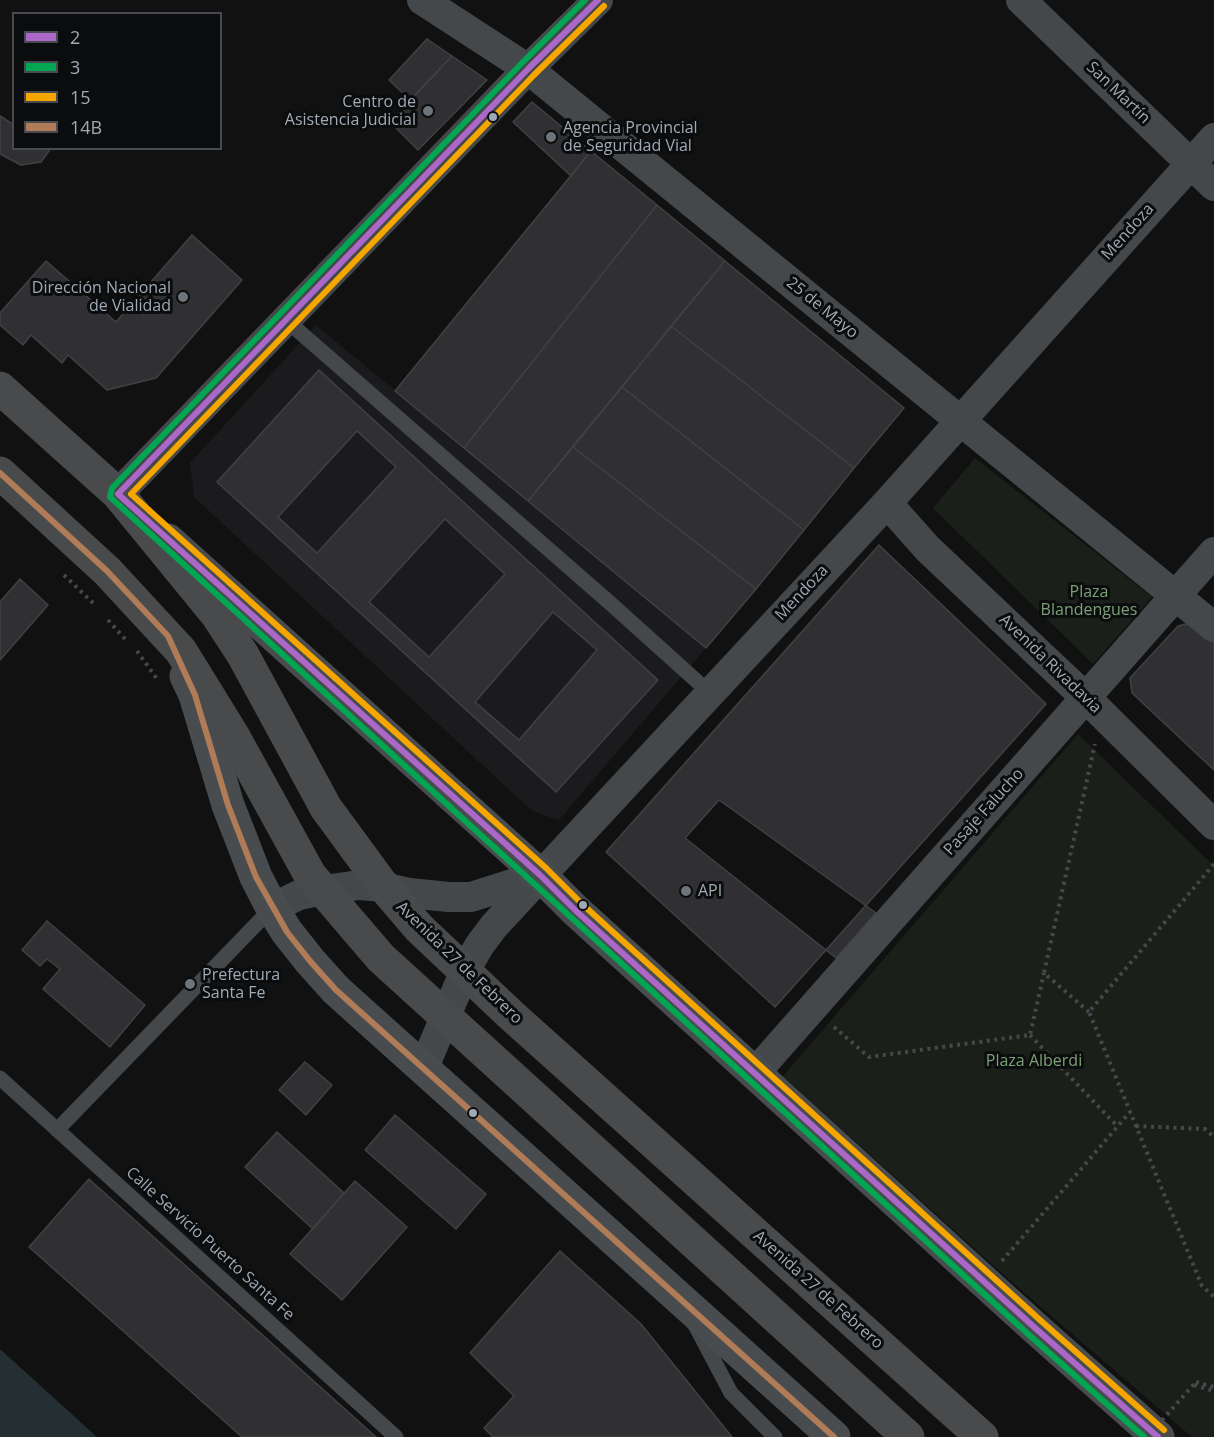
<!DOCTYPE html>
<meta charset="utf-8">
<style>
body{margin:0}
#map{position:relative;width:1214px;height:1437px;overflow:hidden;background:#111;font-family:"Open Sans",sans-serif}
canvas{display:block}
.legend{position:absolute;left:12px;top:12px;width:210px;height:138px;box-sizing:border-box;background:#0b0c0d;border:2px solid #474b50;margin:0;padding:8px 10px;list-style:none;font-size:18px;color:#a0aab4}
.legend li{display:flex;align-items:center;gap:12px;height:30px}
.legend b{width:30px;border:2px solid #474b50}
</style>
<div id="map">
<canvas width="1214" height="1437"></canvas>
<ul class="legend">
<li><b style="height:8px;background:#ac68c9"></b>2</li>
<li><b style="height:8px;background:#00a651"></b>3</li>
<li><b style="height:8px;background:#f7a600"></b>15</li>
<li><b style="height:8px;background:#b07c57"></b>14B</li>
</ul>
</div>
<script>
const ctx = document.querySelector('canvas').getContext('2d');
ctx.lineJoin = 'round';
function fillPath(path, color) {
  ctx.fillStyle = color;
  ctx.fill(path, 'evenodd');
}
function toPath(rows) {
  const path = new Path2D();
  for (const r of rows) {
    path.moveTo(r[0], r[1]);
    for (let i = 2; i < r.length; i += 2) path.lineTo(r[i], r[i + 1]);
  }
  return path;
}
function stroke(path, color, width, dash) {
  ctx.strokeStyle = color;
  ctx.lineWidth = width;
  ctx.lineCap = dash ? 'butt' : 'round';
  ctx.setLineDash(dash || []);
  ctx.stroke(path);
}
function drawText(font, color, halo, rows, align = 'center') {
  ctx.font = font + ' "Open Sans",sans-serif';
  ctx.lineWidth = 6;
  ctx.setLineDash([]);
  ctx.textBaseline = 'middle';
  ctx.strokeStyle = halo;
  ctx.fillStyle = color;
  for (const [text, x, y, turn = 0] of rows) {
    ctx.save();
    ctx.translate(x, y);
    ctx.rotate((+turn || 0) * Math.PI / 180);
    ctx.textAlign = isNaN(turn) ? turn : align;
    if (halo) ctx.strokeText(text, 0, 0);
    ctx.fillText(text, 0, 0);
    ctx.restore();
  }
}
fillPath(toPath([
 [316,325,706,648,559,820,532,811,194,497,190,463]
]), '#1b1b1d');
fillPath(toPath([
 [975,458,1152,597,1093,664,933,508],
 [1078,734,1214,866,1214,1437,1192,1437,1005,1276,783,1076]
]), '#1a2019');
fillPath(toPath([
 [0,1349,97,1437,0,1437]
]), '#242f33');
const building = toPath([
 [427,39,452,56,410,100,389,80,427,39],
 [452,56,487,80,418,150,390,122,452,56],
 [532,102,591,151,571,176,513,122,532,102],
 [0,116,14,125,14,148,51,148,41,162,21,165,0,154,0,116],
 [591,151,657,205,464,448,395,391,591,151],
 [657,205,725,261,528,501,464,448,657,205],
 [192,235,242,280,156,378,107,390,68,355,62,363,31,335,23,345,0,325,0,313,46,261,116,322,192,235],
 [725,261,904,408,854,468,671,326,725,261],
 [671,326,854,468,804,530,622,387,671,326],
 [319,370,658,680,556,792,217,482,319,370],
 [357,431,396,467,317,553,278,517,357,431],
 [445,519,505,574,429,657,369,602,445,519],
 [553,612,597,650,519,740,475,702,553,612],
 [622,387,804,530,756,589,573,447,622,387],
 [573,447,756,589,706,648,528,501,573,447],
 [879,545,1046,704,775,1007,606,852,879,545],
 [20,579,48,605,0,660,0,602,20,579],
 [1190,623,1214,642,1214,770,1132,693,1130,678,1178,626,1190,623],
 [719,800,876,913,836,958,685,838,719,800],
 [47,921,145,1005,110,1047,43,989,60,969,47,959,40,966,22,950,47,921],
 [305,1062,332,1085,306,1115,279,1090,305,1062],
 [395,1115,486,1194,456,1229,365,1150,395,1115],
 [277,1132,344,1193,313,1229,245,1167,277,1132],
 [89,1179,376,1437,242,1437,29,1247,89,1179],
 [355,1181,407,1227,342,1300,290,1254,355,1181],
 [560,1251,641,1324,732,1437,493,1437,484,1428,514,1396,470,1353,560,1251]
]);
fillPath(building, '#303032');
stroke(building, '#3f4245', 1.5);
stroke(toPath([
 [64,575,93,603],
 [108,620,125,639],
 [137,651,157,679],
 [1214,864,1089,1012,1202,1286,1214,1297],
 [1089,1012,1044,973,1095,744],
 [834,1027,869,1057,1030,1035,1044,973],
 [1030,1035,1118,1127],
 [1136,1126,1205,1129,1214,1137],
 [1002,1261,1130,1112],
 [1196,1382,1214,1387],
 [1194,1385,1214,1391]
]), '#46484c', 4, [3, 4.5]);
stroke(toPath([
 [286,320,610,603,710,693],
 [0,1078,396,1437],
 [57,1130,272,908],
 [695,1325,731,1393,775,1437]
]), '#45484a', 15);
stroke(toPath([
 [422,0,528,69,1214,627],
 [1021,0,1214,186],
 [118,494,528,69,598,0],
 [887,503,928,549,1086,698,1214,825],
 [272,908,299,895,324,890,359,885,384,887,409,893,449,897,471,897,537,876],
 [423,1069,465,971,479,946,494,926,887,503,1214,138],
 [755,1073,1214,552]
]), '#45484a', 30);
stroke(toPath([
 [168,540,540,875,575,910,1034,1327,1158,1437],
 [186,676,195,695,228,805,256,877,272,908,287,932,310,961,336,990,834,1437]
]), '#494c4e', 33);
stroke(toPath([
 [0,388,118,494,217,615,243,655,326,808,384,887,419,928,511,1015,982,1437],
 [0,473,107,571,181,651,234,737,310,875,381,958,908,1437]
]), '#484a4c', 33);
stroke(toPath([
 [1147,1437,1196,1382]
]), '#46484c', 4, [3, 4.5]);
stroke(toPath([
 [118,494,540,875,575,910,1034,1327,1158,1437],
 [118,494,528,69,598,0]
]), '#ac68c9', 6);
stroke(toPath([
 [585,0,522,63,112,488,110,497,1028,1334,1144,1437]
]), '#00a651', 6);
stroke(toPath([
 [604,6,534,75,131,494,546,868,581,903,1040,1320,1164,1430]
]), '#f7a600', 6);
stroke(toPath([
 [0,473,107,571,168,636,195,695,228,805,256,877,287,932,310,961,336,990,834,1437]
]), '#b07c57', 6);
for (const [x, y, r, color] of [
 [428,111,6,"#6e747b"],
 [493,117,5,"#a0aab4"],
 [551,137,6,"#6e747b"],
 [183,297,6,"#6e747b"],
 [686,891,6,"#6e747b"],
 [583,905,5,"#a0aab4"],
 [190,984,6,"#6e747b"],
 [473,1113,5,"#a0aab4"]
]) {
  const dot = new Path2D();
  dot.arc(x, y, r, 0, 2 * Math.PI);
  ctx.fillStyle = color;
  ctx.fill(dot);
  stroke(dot, '#0b0c0d', 2);
}
drawText('16px', '#a0aab4', '#0b0c0d', [
 ["San Martín",1118,93,44],
 ["Mendoza",1128,232,-48],
 ["25 de Mayo",822,308,39],
 ["Mendoza",802,593,-47],
 ["Avenida Rivadavia",1050,664,44],
 ["Pasaje Falucho",984,812,-48],
 ["Avenida 27 de Febrero",459,963,44],
 ["Calle Servicio Puerto Santa Fe",210,1244,42],
 ["Avenida 27 de Febrero",818,1290,42]
]);
drawText('16px', '#a0aab4', '#0b0c0d', [
 ["Centro de",416,102,"right"],
 ["Asistencia Judicial",416,120,"right"],
 ["Agencia Provincial",563,128],
 ["de Seguridad Vial",563,146],
 ["Dirección Nacional",171,288,"right"],
 ["de Vialidad",171,306,"right"],
 ["API",698,891],
 ["Prefectura",202,975],
 ["Santa Fe",202,993]
], 'left');
drawText('16px', '#7ca176', '#0b0c0d', [
 ["Plaza",1089,592],
 ["Blandengues",1089,610],
 ["Plaza Alberdi",1034,1061]
]);
</script>
